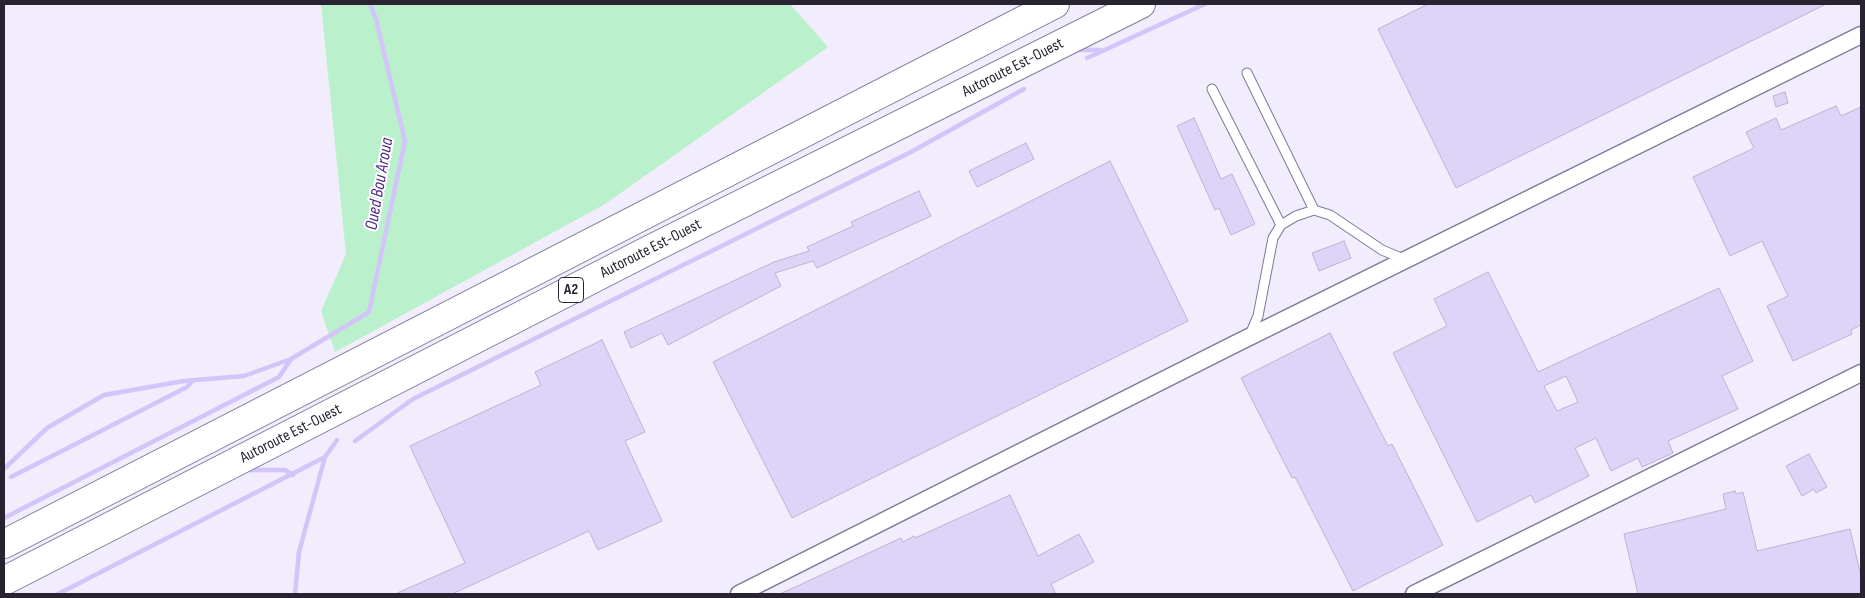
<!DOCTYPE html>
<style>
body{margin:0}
#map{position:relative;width:1865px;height:598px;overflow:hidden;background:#f1edfc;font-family:"Sofia Sans Condensed",sans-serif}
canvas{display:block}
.frame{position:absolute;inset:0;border:5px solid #272331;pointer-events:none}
</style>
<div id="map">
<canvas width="1865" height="598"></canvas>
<div class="frame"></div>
</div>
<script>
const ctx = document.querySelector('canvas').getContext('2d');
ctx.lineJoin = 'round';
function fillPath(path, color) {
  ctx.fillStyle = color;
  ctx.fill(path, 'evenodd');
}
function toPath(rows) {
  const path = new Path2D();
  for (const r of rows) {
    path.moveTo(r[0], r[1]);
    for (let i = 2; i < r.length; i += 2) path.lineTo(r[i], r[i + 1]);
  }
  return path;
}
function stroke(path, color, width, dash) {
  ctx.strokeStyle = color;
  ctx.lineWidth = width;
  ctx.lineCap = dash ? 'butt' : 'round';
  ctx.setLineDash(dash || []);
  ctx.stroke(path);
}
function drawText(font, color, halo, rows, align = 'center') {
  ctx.font = font + ' "Sofia Sans Condensed",sans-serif';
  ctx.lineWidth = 4;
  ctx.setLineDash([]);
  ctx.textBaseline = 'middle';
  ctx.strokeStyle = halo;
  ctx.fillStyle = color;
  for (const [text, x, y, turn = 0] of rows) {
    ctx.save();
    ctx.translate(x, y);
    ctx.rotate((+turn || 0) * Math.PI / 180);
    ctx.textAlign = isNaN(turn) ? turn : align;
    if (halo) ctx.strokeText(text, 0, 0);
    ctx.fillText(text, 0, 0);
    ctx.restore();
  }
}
fillPath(toPath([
 [321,4,790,4,828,47,605,204,335,352,321,311,346,254]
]), '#baf0cb');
stroke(toPath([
 [1075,50,1100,50],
 [1087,58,1205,4],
 [355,441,413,399,911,152,1024,89],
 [4,469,47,428,104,395,184,381,244,376,291,359,369,312,405,141,376,19,370,4],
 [249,470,285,470,293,475],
 [11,477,187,387,193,381],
 [4,518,279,377,291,359],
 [58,594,325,457],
 [295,594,299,552,325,457,337,440]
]), '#d3c4fa', 4.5);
const building = toPath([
 [1428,4,1826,4,1456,188,1378,29,1428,4],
 [1785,92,1788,103,1776,107,1773,96,1785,92],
 [1836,106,1841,116,1861,107,1861,325,1851,330,1852,334,1793,361,1767,306,1788,296,1762,241,1730,256,1693,177,1754,148,1746,132,1776,118,1781,130,1836,106],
 [1194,118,1221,179,1232,174,1255,224,1231,235,1219,208,1215,210,1177,126,1194,118],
 [1026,143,1034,159,977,187,969,171,1026,143],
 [1110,161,1188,321,792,518,713,362,1110,161],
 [919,191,931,216,817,268,813,261,775,273,781,286,668,345,662,333,631,348,624,332,774,262,809,251,807,247,853,226,851,222,919,191],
 [1344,241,1351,258,1319,271,1312,253,1344,241],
 [1488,272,1538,372,1719,288,1753,361,1722,376,1738,409,1668,441,1673,453,1642,467,1638,458,1611,471,1596,438,1575,448,1589,476,1535,503,1531,495,1477,522,1393,353,1447,326,1434,299,1488,272],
 [1566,376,1578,402,1557,411,1544,386,1566,376],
 [1330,333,1388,446,1392,444,1443,545,1353,591,1295,477,1292,478,1241,378,1330,333],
 [602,340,645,432,625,441,662,521,598,550,589,531,452,594,395,594,465,563,410,446,541,385,535,372,602,340],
 [1809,454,1827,487,1816,493,1814,489,1802,496,1786,466,1809,454],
 [1735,491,1736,494,1743,492,1757,551,1850,529,1861,576,1861,594,1638,594,1624,534,1726,509,1723,494,1735,491],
 [1010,495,1038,556,1079,534,1094,562,1051,584,1056,594,780,594,901,538,903,542,914,536,915,538,1010,495]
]);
fillPath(building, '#ddd4f8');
stroke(building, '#bbb2d5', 1);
const service = toPath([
 [1247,73,1314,210],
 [1212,89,1281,225],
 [1249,337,1258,316,1273,238,1281,225,1296,216,1314,210,1330,215,1382,250,1406,260]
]);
const minor = toPath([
 [739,594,1235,344,1861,35],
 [1414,594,1861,373]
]);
const motorway = toPath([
 [4,544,1055,4],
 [4,581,649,250,1141,4]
]);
stroke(service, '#817999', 11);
stroke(minor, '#817999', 19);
stroke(motorway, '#817999', 30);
stroke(service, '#fff', 9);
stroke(minor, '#fff', 16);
stroke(motorway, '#fff', 28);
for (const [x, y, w] of [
 [571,290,25]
]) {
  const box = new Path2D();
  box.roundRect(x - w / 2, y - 12.5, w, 25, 4);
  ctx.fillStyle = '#fff';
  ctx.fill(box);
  stroke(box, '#272331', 1);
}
drawText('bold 15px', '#272331', null, [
 ["A2",571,290]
]);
drawText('16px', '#272331', '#fff', [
 ["Autoroute Est-Ouest",1013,68,-27],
 ["Autoroute Est-Ouest",651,249,-27],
 ["Autoroute Est-Ouest",291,434,-27]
]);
drawText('italic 18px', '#50278b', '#fff', [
 ["Oued Bou Aroua",380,184,-80]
]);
</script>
